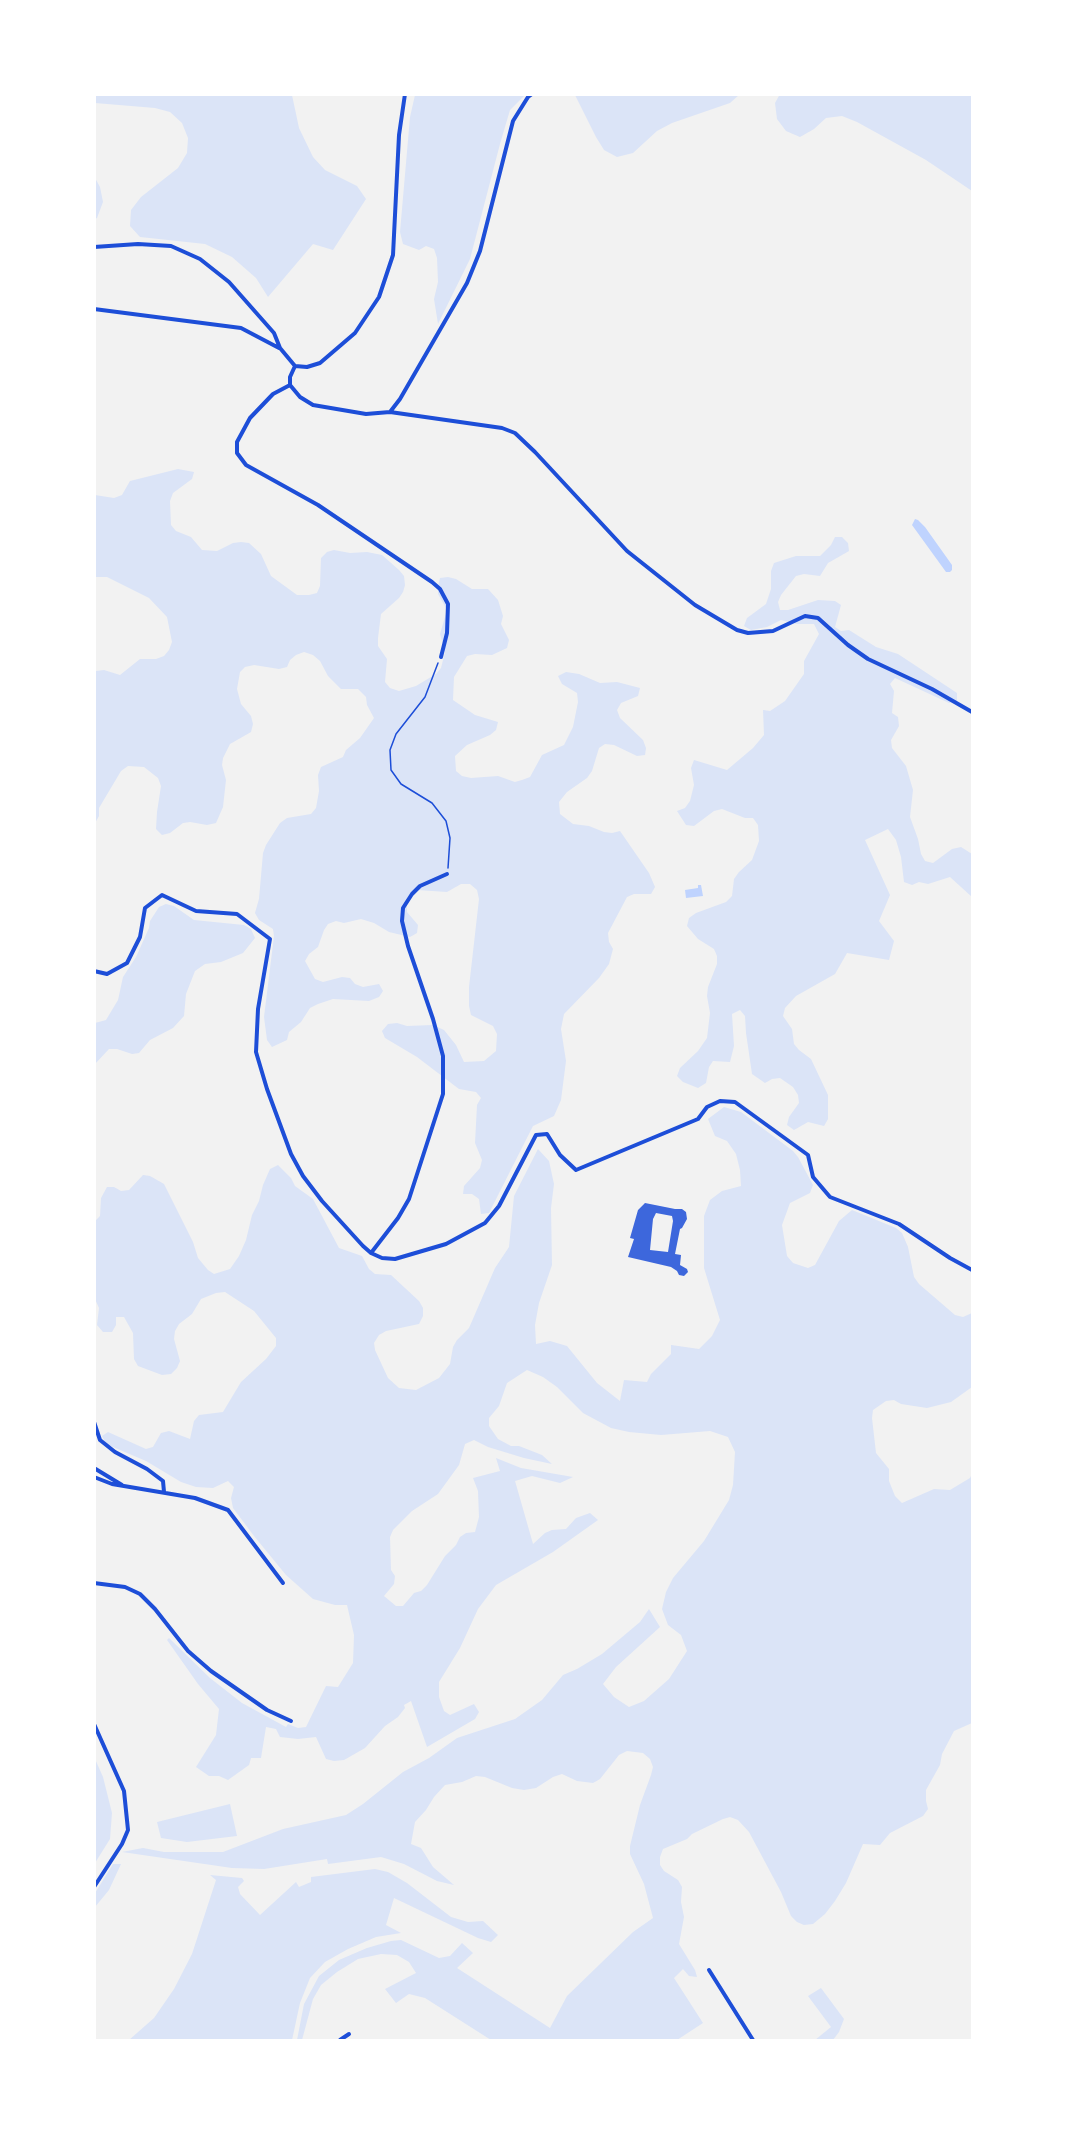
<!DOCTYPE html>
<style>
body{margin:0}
#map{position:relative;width:1067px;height:2135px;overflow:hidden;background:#f2f2f2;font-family:"Open Sans",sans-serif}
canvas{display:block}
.frame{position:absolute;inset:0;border:96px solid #fff;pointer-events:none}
</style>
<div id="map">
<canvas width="1067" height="2135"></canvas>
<div class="frame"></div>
</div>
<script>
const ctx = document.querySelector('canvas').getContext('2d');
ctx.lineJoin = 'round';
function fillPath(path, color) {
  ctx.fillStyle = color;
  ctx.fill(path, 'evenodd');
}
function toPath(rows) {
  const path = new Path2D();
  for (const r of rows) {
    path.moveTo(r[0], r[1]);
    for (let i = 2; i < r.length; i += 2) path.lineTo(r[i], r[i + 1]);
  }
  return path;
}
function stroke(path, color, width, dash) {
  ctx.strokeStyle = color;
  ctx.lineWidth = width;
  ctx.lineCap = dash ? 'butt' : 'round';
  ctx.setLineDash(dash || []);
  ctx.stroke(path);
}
fillPath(toPath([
 [780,94,972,95,972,191,926,160,857,122,842,116,826,118,814,129,800,137,786,131,777,119,775,103],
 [94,95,292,95,299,128,313,157,325,170,357,186,366,199,333,250,313,244,268,297,256,278,232,257,205,244,140,237,130,226,131,210,141,197,178,168,187,153,188,138,182,123,170,112,155,108,95,103],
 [415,95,525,95,510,110,500,144,470,259,438,324,434,299,438,282,437,258,434,249,426,246,419,250,403,244,400,232,410,117],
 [575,95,575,94,739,95,730,103,672,123,657,131,633,153,617,157,604,150,596,137],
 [95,178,100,187,103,202,97,218,95,219],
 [178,469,194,472,192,479,173,493,170,501,171,525,176,531,191,537,202,550,217,551,233,543,241,542,249,543,261,554,271,576,297,595,309,595,317,593,320,586,321,558,327,552,334,550,350,553,367,552,382,555,399,570,404,576,405,585,403,592,399,598,381,614,378,638,378,646,387,659,385,682,390,688,399,691,416,686,436,674,441,668,445,652,440,634,447,610,438,594,438,586,440,578,448,577,456,579,472,589,488,589,498,600,503,616,501,624,509,640,507,648,492,655,475,654,467,656,454,677,453,700,475,715,498,722,496,730,490,735,467,745,455,756,456,771,462,776,471,778,498,776,515,782,522,780,530,777,542,755,564,745,573,727,578,702,577,693,562,684,558,676,566,672,579,674,600,683,617,682,640,688,638,696,621,703,617,710,620,718,643,740,646,748,645,755,637,756,614,745,605,744,599,748,592,771,587,778,567,792,559,802,560,814,573,824,589,826,604,832,612,833,620,831,649,873,655,887,651,894,634,894,627,897,608,933,609,942,613,949,609,964,599,978,564,1014,561,1029,566,1061,561,1100,554,1116,533,1126,489,1213,481,1214,479,1199,472,1194,463,1194,464,1186,480,1168,482,1160,475,1143,477,1105,481,1098,476,1092,459,1089,417,1057,385,1038,382,1031,388,1024,397,1023,407,1026,433,1025,444,1030,456,1045,464,1062,484,1061,496,1051,497,1034,493,1026,471,1015,469,1006,469,987,479,899,477,890,470,884,461,884,447,892,417,890,407,903,407,912,418,925,417,933,410,937,389,932,374,923,361,919,344,923,336,921,328,924,324,930,318,947,309,954,305,961,315,979,323,982,342,977,350,978,355,984,363,987,379,984,383,991,379,997,369,1001,333,999,318,1004,310,1008,301,1022,289,1032,287,1040,272,1047,267,1040,264,1017,274,936,273,929,259,920,255,913,259,899,263,853,266,845,280,823,287,818,311,814,316,808,319,791,318,775,321,767,343,757,346,750,360,738,374,718,367,705,366,697,358,689,341,689,328,676,320,661,313,655,304,652,296,655,290,660,287,667,279,669,254,665,245,667,240,672,237,689,241,704,251,716,253,724,251,732,230,744,223,758,222,765,226,780,223,807,216,823,207,825,190,822,183,823,170,833,162,835,156,829,157,812,161,786,158,778,144,767,128,766,121,771,99,808,99,816,95,823,95,673,96,671,104,670,120,675,140,659,156,659,164,656,169,650,172,642,167,617,149,598,107,577,95,577,95,495,114,498,122,495,130,481],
 [835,537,842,537,848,543,849,551,828,563,820,576,804,574,796,576,781,595,778,602,780,610,788,610,818,600,835,601,841,605,835,627,841,631,849,630,876,647,898,654,957,693,957,701,949,703,895,678,890,684,894,691,892,713,898,717,899,726,891,740,892,748,906,766,913,790,910,817,918,839,921,854,925,861,933,863,952,849,961,847,972,854,972,897,950,877,928,884,919,882,912,885,904,882,901,857,896,840,888,829,865,840,890,895,879,921,894,941,889,960,847,953,835,974,796,996,785,1008,783,1016,792,1029,794,1044,799,1050,811,1059,828,1095,828,1119,824,1126,808,1122,794,1130,787,1125,789,1117,799,1103,798,1095,793,1087,780,1078,772,1079,765,1083,752,1074,746,1033,745,1016,740,1010,732,1014,734,1046,730,1062,713,1061,709,1067,706,1083,698,1088,683,1082,677,1076,680,1068,698,1051,707,1038,710,1013,707,996,708,987,717,964,717,956,714,949,698,939,687,926,689,918,696,913,726,902,732,896,734,879,739,872,752,860,759,841,758,825,753,818,745,818,722,809,714,811,694,826,686,825,677,811,685,808,690,801,694,785,691,768,694,760,727,770,753,748,764,735,763,710,770,711,785,701,804,674,804,661,819,634,814,624,797,624,781,620,767,627,751,630,744,626,747,618,766,604,771,589,771,571,774,563,796,556,820,556,831,545],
 [166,904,174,906,194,920,244,925,251,929,255,938,243,953,221,962,205,964,195,971,186,994,184,1016,173,1028,150,1040,139,1053,132,1054,117,1049,109,1049,95,1064,95,1023,106,1020,118,1000,123,977,136,957,149,928,150,921,159,907],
 [724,1107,741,1112,793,1151,798,1157,813,1185,810,1193,790,1203,782,1225,787,1256,793,1263,808,1268,815,1265,839,1221,852,1210,896,1228,902,1233,908,1247,914,1277,919,1284,955,1315,963,1317,972,1313,972,1387,951,1402,927,1408,901,1404,894,1400,886,1401,873,1410,872,1418,876,1453,889,1469,889,1481,895,1496,902,1503,934,1489,950,1490,970,1478,972,1474,972,1723,954,1731,942,1754,940,1765,926,1790,926,1801,928,1809,923,1816,890,1833,880,1845,863,1844,846,1883,835,1901,825,1914,813,1924,804,1925,797,1922,791,1916,781,1892,749,1832,738,1820,730,1817,723,1819,692,1834,687,1839,663,1849,660,1857,660,1865,664,1871,678,1880,682,1887,681,1902,684,1917,679,1944,695,1970,697,1977,689,1976,683,1969,674,1978,703,2023,677,2040,491,2040,425,1998,409,1994,396,2003,385,1989,416,1973,409,1962,397,1955,381,1954,358,1959,337,1972,321,1985,313,1999,302,2040,297,2040,304,2004,319,1976,339,1960,367,1948,391,1941,401,1940,439,1958,450,1956,462,1943,473,1953,457,1968,550,2028,567,1996,633,1932,653,1918,644,1884,630,1854,630,1846,640,1805,651,1775,653,1767,650,1759,643,1753,627,1751,619,1755,600,1779,593,1783,577,1781,562,1774,553,1777,536,1788,524,1790,512,1788,485,1777,476,1776,462,1782,445,1785,434,1797,426,1810,415,1822,411,1844,421,1848,433,1867,454,1885,437,1881,404,1864,381,1857,328,1864,327,1859,264,1869,232,1868,122,1852,143,1848,164,1852,223,1852,283,1829,346,1815,363,1804,403,1772,429,1758,457,1738,515,1719,542,1700,563,1675,577,1669,602,1654,640,1622,649,1609,660,1627,616,1667,603,1684,614,1697,629,1707,644,1701,669,1679,687,1651,681,1635,668,1625,662,1609,666,1592,673,1578,704,1541,729,1500,733,1485,735,1452,728,1437,710,1431,661,1435,629,1432,611,1428,583,1413,557,1387,543,1377,527,1370,507,1383,499,1406,489,1418,489,1426,498,1439,511,1446,519,1446,542,1455,552,1464,524,1458,488,1447,474,1440,465,1444,459,1465,438,1494,412,1511,393,1530,390,1537,391,1570,395,1576,394,1584,384,1596,396,1606,403,1606,414,1593,421,1591,427,1585,445,1556,456,1545,460,1537,466,1533,475,1532,479,1517,478,1491,473,1478,500,1471,496,1458,521,1468,573,1477,560,1483,532,1476,515,1481,533,1544,545,1533,552,1530,566,1529,576,1518,590,1513,598,1520,553,1552,496,1585,478,1609,460,1648,439,1682,439,1697,444,1711,450,1715,474,1704,479,1712,475,1719,427,1747,411,1701,404,1705,405,1708,398,1717,385,1726,365,1748,344,1760,334,1761,326,1759,316,1737,298,1739,280,1737,276,1729,266,1727,261,1758,251,1758,249,1765,228,1780,219,1776,209,1776,196,1767,216,1735,219,1709,198,1684,167,1640,169,1638,210,1678,242,1703,286,1727,288,1724,298,1728,306,1727,326,1686,338,1687,353,1663,354,1635,347,1605,335,1605,313,1599,286,1575,254,1536,233,1508,231,1498,234,1487,228,1481,213,1488,196,1487,181,1482,146,1461,106,1444,102,1436,108,1432,146,1449,153,1447,161,1433,169,1431,190,1439,194,1421,199,1415,223,1412,241,1382,266,1359,276,1346,276,1338,254,1311,225,1292,216,1293,201,1299,192,1314,179,1324,175,1331,174,1339,180,1361,177,1368,171,1374,162,1375,138,1366,134,1359,133,1333,124,1317,116,1317,116,1325,112,1332,103,1332,97,1325,99,1308,94,1297,94,1222,100,1216,101,1198,107,1187,114,1187,121,1191,129,1190,143,1175,150,1176,164,1184,193,1242,198,1258,208,1270,214,1274,230,1269,239,1256,246,1240,252,1215,259,1201,263,1185,270,1169,278,1165,291,1178,295,1186,313,1199,339,1248,362,1256,369,1269,375,1274,391,1275,419,1301,423,1308,423,1316,419,1324,386,1331,379,1335,374,1343,375,1350,388,1378,399,1388,416,1390,439,1378,450,1364,453,1347,457,1340,469,1328,495,1268,509,1247,514,1196,538,1149,549,1161,554,1184,551,1208,552,1265,539,1303,535,1325,536,1344,550,1341,567,1346,597,1383,620,1401,624,1380,647,1382,651,1374,671,1354,671,1345,699,1349,712,1336,720,1320,704,1268,704,1216,710,1200,722,1191,741,1186,740,1170,736,1154,727,1141,715,1136,708,1119],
 [95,1759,103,1777,112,1813,110,1839,95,1863],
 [230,1804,237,1836,187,1842,161,1838,157,1822],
 [113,1864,121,1864,109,1890,95,1907,95,1893],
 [375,1869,388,1872,407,1883,451,1917,468,1922,483,1921,498,1935,491,1942,478,1938,394,1898,386,1925,401,1933,376,1937,348,1949,325,1962,310,1978,300,2003,292,2040,129,2040,154,2018,174,1989,192,1954,216,1880,210,1875,242,1878,244,1881,238,1887,240,1894,260,1915,296,1882,299,1887,311,1882,311,1877],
 [821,1988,844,2019,839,2032,833,2040,815,2040,831,2027,808,1996]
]), '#dbe4f7');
fillPath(toPath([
 [915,519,918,520,925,527,952,565,952,570,950,572,946,572,912,525],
 [698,885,701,885,703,896,686,898,685,890,698,888]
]), '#bfd3fe');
fillPath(toPath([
 [645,1203,675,1209,682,1209,686,1212,687,1219,682,1228,680,1229,675,1254,681,1255,680,1265,687,1269,688,1272,684,1276,679,1275,677,1271,671,1267,628,1257,634,1239,630,1238,638,1210],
 [656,1213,672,1216,673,1221,668,1252,650,1250,653,1219]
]), '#3d67dc');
stroke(toPath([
 [438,663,425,697,396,734,390,750,391,770,401,784,432,803,446,821,450,838,448,868]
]), '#1d4ed8', 1.5);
stroke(toPath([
 [94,247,138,244,171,246,200,259,229,282,274,333,280,348,295,366],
 [94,309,241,328,279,348],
 [295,366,290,377,290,385,300,397,313,405,366,414,390,412,400,399,467,283,480,251,513,121,528,97,532,94],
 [295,366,307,367,320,363,355,333,379,297,393,255,399,135,405,94],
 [290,385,273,394,250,418,237,442,237,453,246,465,318,505,432,582,440,589,448,604,447,633,441,657],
 [390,412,502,428,515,433,535,452,627,551,695,605,737,630,748,633,773,631,805,616,818,618,848,645,868,659,932,689,972,712],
 [94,971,107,974,127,963,140,937,145,908,162,895,196,911,237,914,270,939,258,1009,256,1052,267,1089,291,1154,303,1176,322,1201,363,1246,371,1253,382,1258,395,1259,446,1244,485,1223,499,1206,536,1135,547,1134,560,1155,576,1170,698,1119,707,1107,720,1101,735,1102,808,1155,813,1177,830,1197,899,1224,950,1258,972,1270],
 [371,1253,398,1218,409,1199,443,1094,443,1056,433,1019,408,946,402,921,403,908,412,894,420,886,447,874],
 [94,1422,100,1440,115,1452,147,1469,163,1481,164,1492],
 [94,1468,122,1485],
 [94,1477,112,1484,195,1498,228,1510,283,1583],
 [94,1583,125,1587,140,1594,155,1609,188,1651,211,1671,267,1710,291,1721],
 [94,1724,124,1791,128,1830,122,1844,94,1887],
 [709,1970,753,2040],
 [340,2040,349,2034]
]), '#1d4ed8', 4);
</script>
